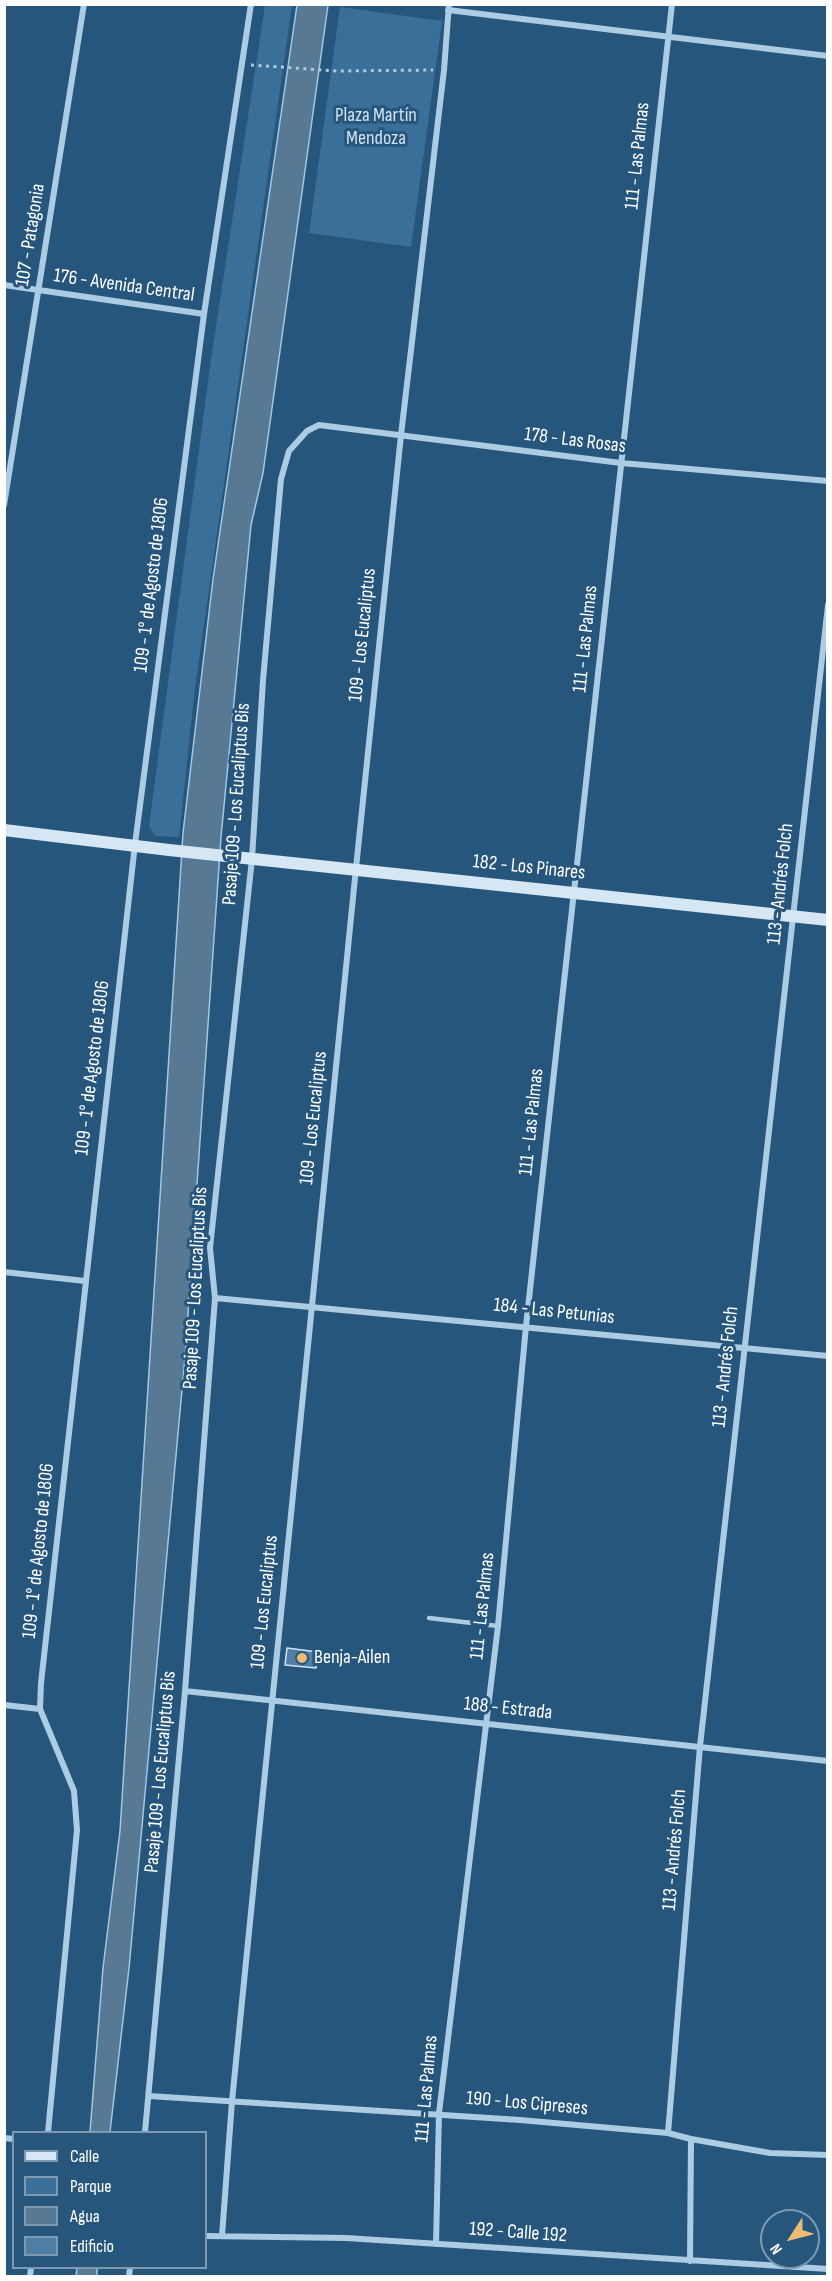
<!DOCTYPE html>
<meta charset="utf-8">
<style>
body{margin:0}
#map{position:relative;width:832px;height:2281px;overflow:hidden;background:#27567d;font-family:"Sofia Sans Condensed",sans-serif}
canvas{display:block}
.frame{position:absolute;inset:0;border:6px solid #fff;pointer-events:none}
.legend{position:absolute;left:12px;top:2131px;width:195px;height:138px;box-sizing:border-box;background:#27567d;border:2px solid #7d9ab1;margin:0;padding:8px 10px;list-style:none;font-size:18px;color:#fff}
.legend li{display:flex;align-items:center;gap:12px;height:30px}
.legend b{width:30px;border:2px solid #7d9ab1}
.north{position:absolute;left:760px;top:2209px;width:60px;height:60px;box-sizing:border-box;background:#27567d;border:2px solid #7d9ab1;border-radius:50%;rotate:234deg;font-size:16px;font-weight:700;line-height:24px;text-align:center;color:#fff}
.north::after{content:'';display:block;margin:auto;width:21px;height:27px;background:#edbc72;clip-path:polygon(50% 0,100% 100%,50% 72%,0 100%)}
</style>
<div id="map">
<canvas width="832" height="2281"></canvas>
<div class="frame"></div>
<ul class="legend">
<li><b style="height:8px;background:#d5e6f5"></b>Calle</li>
<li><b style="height:16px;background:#3a6f9a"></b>Parque</li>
<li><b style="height:16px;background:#577994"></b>Agua</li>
<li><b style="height:16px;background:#4f7fa5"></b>Edificio</li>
</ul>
<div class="north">N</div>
</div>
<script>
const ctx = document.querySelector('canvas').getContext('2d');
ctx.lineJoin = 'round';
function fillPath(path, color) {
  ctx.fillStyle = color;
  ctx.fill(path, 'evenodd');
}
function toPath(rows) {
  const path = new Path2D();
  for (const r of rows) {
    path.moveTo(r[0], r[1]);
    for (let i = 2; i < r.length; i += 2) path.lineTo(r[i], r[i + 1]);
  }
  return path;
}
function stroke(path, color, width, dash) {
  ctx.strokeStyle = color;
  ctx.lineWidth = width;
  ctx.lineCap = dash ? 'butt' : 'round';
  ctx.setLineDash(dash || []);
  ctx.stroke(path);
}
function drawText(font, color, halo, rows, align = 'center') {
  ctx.font = font + ' "Sofia Sans Condensed",sans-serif';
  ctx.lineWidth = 6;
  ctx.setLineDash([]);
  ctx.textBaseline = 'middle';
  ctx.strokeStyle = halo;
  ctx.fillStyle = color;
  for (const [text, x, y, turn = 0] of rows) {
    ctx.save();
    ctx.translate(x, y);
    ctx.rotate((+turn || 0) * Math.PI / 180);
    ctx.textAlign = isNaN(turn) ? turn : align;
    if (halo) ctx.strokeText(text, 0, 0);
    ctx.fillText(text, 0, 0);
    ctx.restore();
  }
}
fillPath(toPath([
 [265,5,292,5,195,688,179,837,155,836,149,826,211,359],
 [340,7,442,21,411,247,309,233]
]), '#3a6f9a');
const water = toPath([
 [297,5,328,5,263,473,251,525,221,837,185,1357,129,1968,110,2132,90,2132,103,1968,120,1831,183,833,213,579,297,5],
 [77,2268,97,2268,97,2276,76,2276,77,2268]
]);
fillPath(water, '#577994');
stroke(water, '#a0c8e5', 1.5);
const building = toPath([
 [287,1648,318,1652,316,1668,285,1665,287,1648]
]);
fillPath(building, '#4f7fa5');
stroke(building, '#cfe3f4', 1.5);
stroke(toPath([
 [251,65,337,71,433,70]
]), '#accce4', 3, [3, 4.5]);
stroke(toPath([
 [429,1618,498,1626]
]), '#accce4', 4.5);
stroke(toPath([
 [448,10,828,56],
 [4,285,204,314],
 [4,505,84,4],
 [4,1272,85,1281],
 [215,1298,828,1356],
 [185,1691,828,1761],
 [4,1705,40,1709],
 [149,2096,520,2120,668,2133,691,2139,770,2153,828,2155],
 [48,2132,77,1830,74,1791,40,1709,41,1683,135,844,204,314,251,4],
 [145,2132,185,1691,215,1298,210,1248,252,859,263,680,281,479,289,451,307,431,319,425,621,463,828,481],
 [668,2133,700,1746,828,605],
 [4,2138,14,2139],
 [206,2236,346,2238,828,2269],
 [222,2236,232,2101,356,868,401,435,444,70,449,4],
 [436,2244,439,2113,498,1626,526,1326,672,4],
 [690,2261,691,2139],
 [30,2276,31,2268],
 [129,2276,130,2268]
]), '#accce4', 6);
stroke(toPath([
 [4,830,169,850,828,920]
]), '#d5e6f5', 12);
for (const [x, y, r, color] of [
 [302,1658,6,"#edbc72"]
]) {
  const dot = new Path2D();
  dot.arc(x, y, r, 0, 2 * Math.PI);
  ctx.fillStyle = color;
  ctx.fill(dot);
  stroke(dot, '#27567d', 2);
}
drawText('20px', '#cfe3f4', '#27567d', [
 ["Plaza Martín",376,116],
 ["Mendoza",376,139]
]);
drawText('20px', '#fff', '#27567d', [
 ["111 - Las Palmas",638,156,-84],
 ["107 - Patagonia",31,235,-81],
 ["176 - Avenida Central",124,286,8],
 ["178 - Las Rosas",575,441,7],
 ["109 - 1° de Agosto de 1806",152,585,-83],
 ["109 - Los Eucaliptus",363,635,-84],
 ["111 - Las Palmas",586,639,-84],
 ["Pasaje 109 - Los Eucaliptus Bis",237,804,-86],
 ["182 - Los Pinares",529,868,6],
 ["113 - Andrés Folch",781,884,-84],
 ["109 - 1° de Agosto de 1806",93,1068,-83],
 ["109 - Los Eucaliptus",314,1118,-84],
 ["111 - Las Palmas",532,1122,-84],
 ["Pasaje 109 - Los Eucaliptus Bis",196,1288,-87],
 ["184 - Las Petunias",554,1312,6],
 ["113 - Andrés Folch",726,1367,-84],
 ["109 - 1° de Agosto de 1806",39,1551,-84],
 ["109 - Los Eucaliptus",265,1602,-84],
 ["111 - Las Palmas",483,1606,-84],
 ["188 - Estrada",508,1709,6],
 ["Pasaje 109 - Los Eucaliptus Bis",161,1772,-85],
 ["113 - Andrés Folch",675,1850,-85],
 ["111 - Las Palmas",427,2089,-85],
 ["190 - Los Cipreses",527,2104,5],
 ["192 - Calle 192",518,2233,4]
]);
drawText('20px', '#fff', '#27567d', [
 ["Benja-Ailen",314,1658]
], 'left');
</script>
